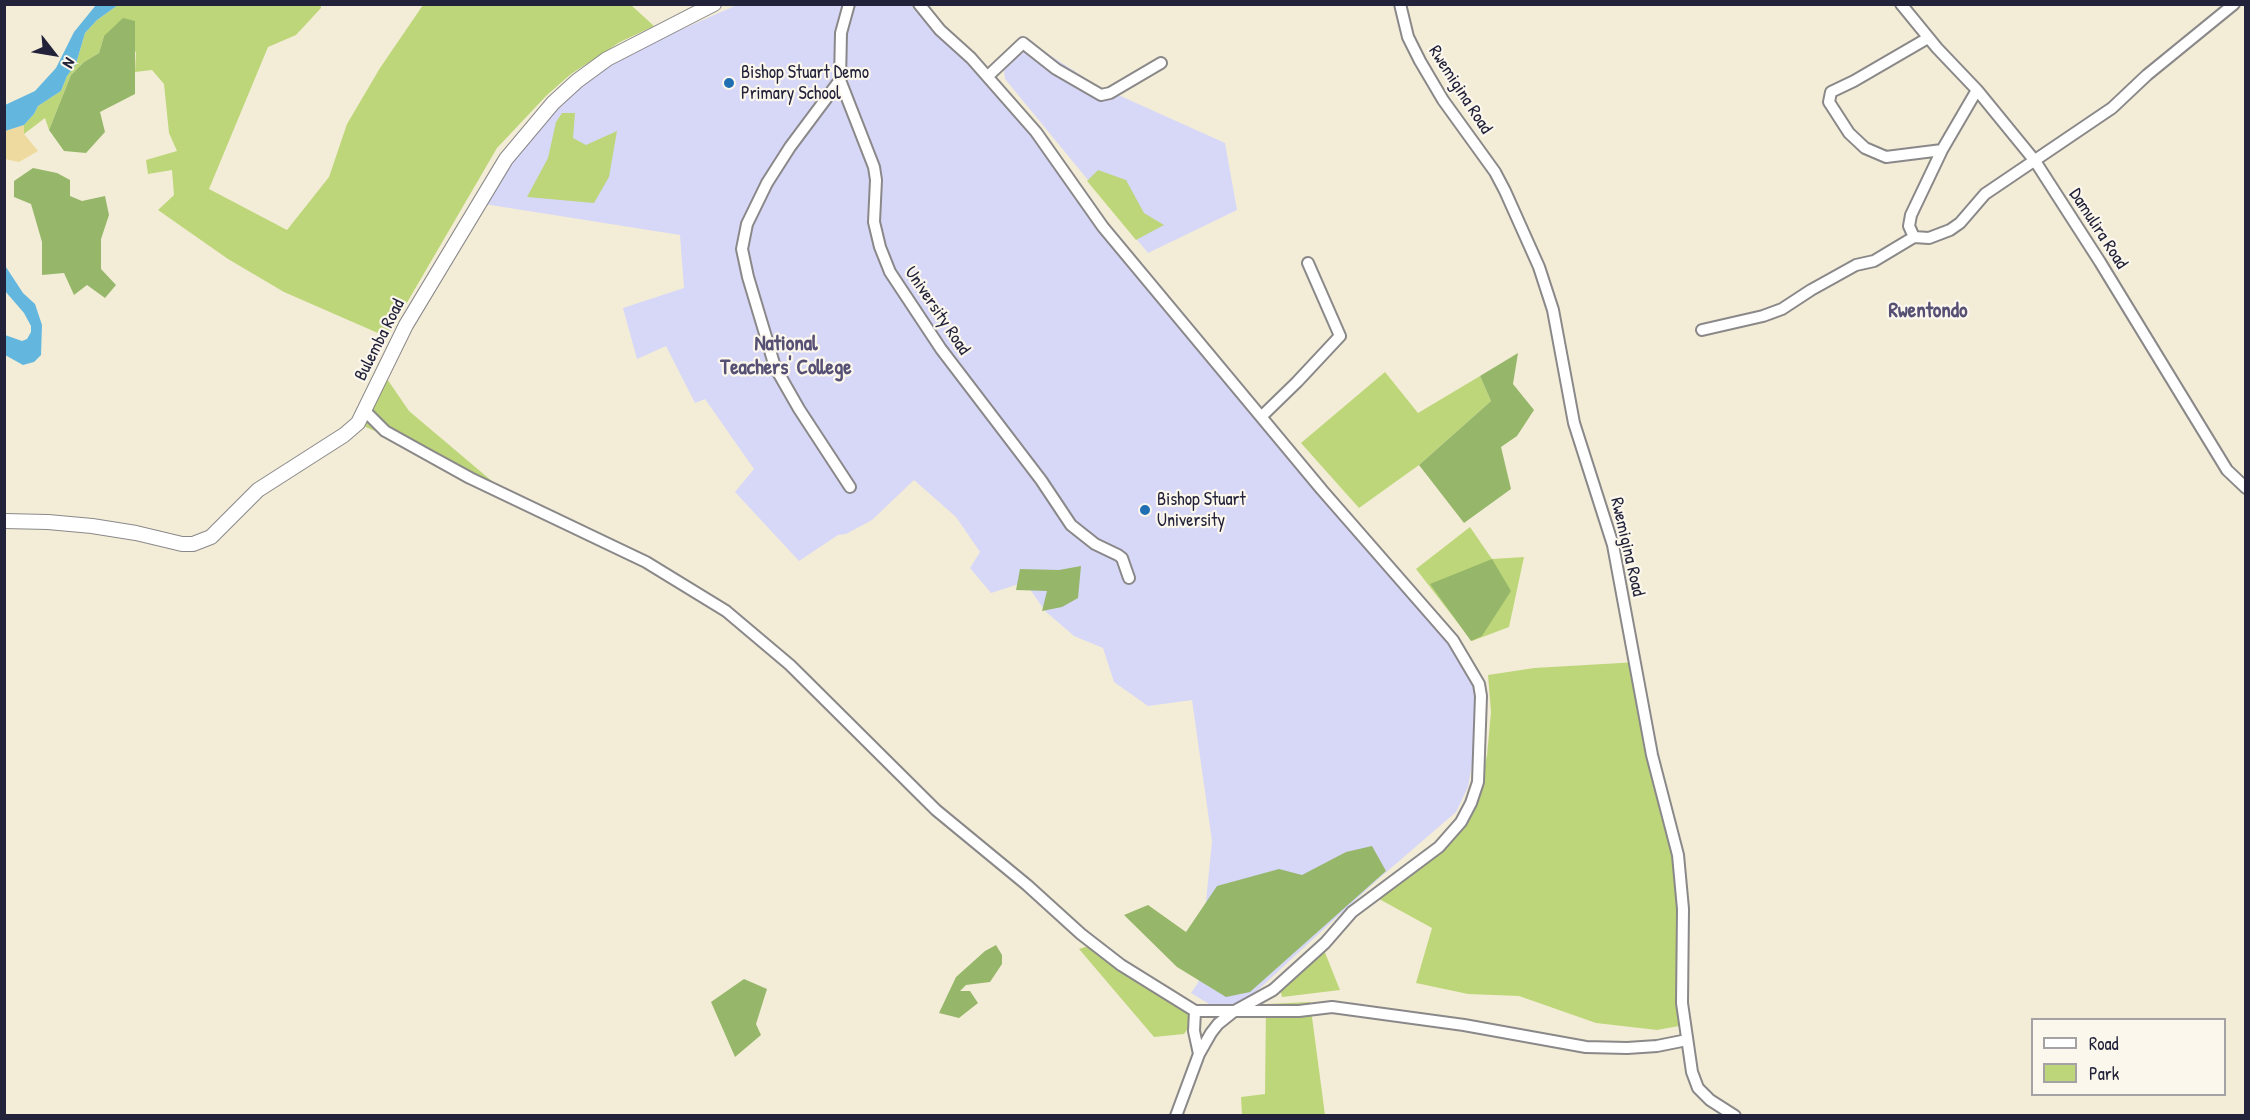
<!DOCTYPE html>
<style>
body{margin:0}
#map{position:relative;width:2250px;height:1120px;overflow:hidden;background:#f3edd7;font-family:"Patrick Hand",sans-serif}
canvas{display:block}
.frame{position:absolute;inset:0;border:6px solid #22223b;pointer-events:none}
.legend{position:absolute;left:2031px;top:1018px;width:195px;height:78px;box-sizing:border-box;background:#fbf7ec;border:2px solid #a4a2a5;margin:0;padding:8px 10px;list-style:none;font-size:18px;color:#22223b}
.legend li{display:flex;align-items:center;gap:12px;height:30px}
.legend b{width:30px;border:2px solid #a4a2a5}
.north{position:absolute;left:24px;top:24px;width:60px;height:60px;-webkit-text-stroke:4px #fbf7ec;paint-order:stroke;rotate:121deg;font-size:16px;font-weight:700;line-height:24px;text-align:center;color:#22223b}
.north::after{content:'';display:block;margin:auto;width:21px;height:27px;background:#22223b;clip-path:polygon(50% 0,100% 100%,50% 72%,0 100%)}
</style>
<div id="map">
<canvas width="2250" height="1120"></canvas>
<div class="frame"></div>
<ul class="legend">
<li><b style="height:8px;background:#fff"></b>Road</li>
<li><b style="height:16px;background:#bed67a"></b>Park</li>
</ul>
<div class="north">N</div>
</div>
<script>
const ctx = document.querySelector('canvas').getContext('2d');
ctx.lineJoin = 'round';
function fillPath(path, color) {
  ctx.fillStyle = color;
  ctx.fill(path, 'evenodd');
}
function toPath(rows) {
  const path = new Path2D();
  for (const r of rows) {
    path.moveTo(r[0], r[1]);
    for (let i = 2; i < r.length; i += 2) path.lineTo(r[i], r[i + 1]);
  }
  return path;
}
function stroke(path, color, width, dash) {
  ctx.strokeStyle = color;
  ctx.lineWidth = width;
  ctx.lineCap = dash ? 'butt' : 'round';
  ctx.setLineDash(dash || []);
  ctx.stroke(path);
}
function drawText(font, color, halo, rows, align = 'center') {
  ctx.font = font + ' "Patrick Hand",sans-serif';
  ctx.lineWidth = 4.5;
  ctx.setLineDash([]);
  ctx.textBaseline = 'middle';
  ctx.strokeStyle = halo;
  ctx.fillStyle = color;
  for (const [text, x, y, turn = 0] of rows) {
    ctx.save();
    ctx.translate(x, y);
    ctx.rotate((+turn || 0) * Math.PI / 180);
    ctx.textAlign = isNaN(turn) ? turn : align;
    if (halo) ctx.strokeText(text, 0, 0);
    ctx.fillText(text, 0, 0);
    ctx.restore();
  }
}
fillPath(toPath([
 [737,5,911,5,919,15,986,80,1462,655,1474,684,1479,726,1468,787,1456,812,1376,881,1259,989,1240,1003,1226,1007,1209,1004,1191,993,1198,983,1212,841,1192,700,1148,706,1114,682,1103,648,1074,636,1045,611,1025,582,991,593,970,568,980,552,956,517,914,480,872,520,846,534,838,535,799,561,735,492,754,469,705,399,695,403,666,346,637,359,623,308,684,288,680,235,478,203,571,88,628,53],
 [1031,43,1096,85,1225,143,1237,210,1148,253,1005,79,1004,71,1011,60,1025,52]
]), '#d7d7f8');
fillPath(toPath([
 [118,5,321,5,321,8,296,35,268,47,209,189,287,230,329,177,347,124,380,68,423,5,631,5,654,26,620,42,571,74,547,95,497,148,387,337,284,292,228,259,158,210,174,195,172,170,148,174,146,160,177,151,169,133,164,84,152,70,135,72,136,52,104,36,99,53,84,62,71,75,49,130,45,118,24,134,24,125,34,114,38,106,61,91,67,76,76,64,85,33,97,20],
 [562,113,575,113,573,138,586,145,617,131,609,177,594,203,527,197,548,158,556,122],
 [1098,170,1126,180,1144,213,1164,225,1136,240,1087,181],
 [1385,372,1418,413,1480,376,1491,401,1419,465,1359,508,1301,443],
 [383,373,409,411,493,482,361,425],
 [1470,527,1492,559,1524,557,1509,627,1472,641,1416,569],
 [1638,662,1664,791,1682,849,1685,1025,1657,1030,1596,1023,1519,996,1468,994,1416,983,1432,928,1370,894,1439,844,1478,792,1487,755,1491,712,1488,675,1534,668],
 [1094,944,1192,1004,1194,1020,1184,1034,1154,1037,1079,949],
 [1322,945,1340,990,1282,997,1280,988],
 [1310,1002,1325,1115,1242,1115,1241,1097,1265,1094,1266,1004]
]), '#bed67a');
fillPath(toPath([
 [123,18,135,21,135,94,100,112,105,132,86,153,64,151,49,130,71,75,84,62,99,53,104,36],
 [33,168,57,173,70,180,70,196,82,201,105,196,109,215,101,239,101,269,116,285,105,298,87,285,74,295,64,273,42,275,42,242,31,204,14,197,14,181],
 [1518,353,1513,384,1534,410,1517,436,1501,447,1511,489,1464,523,1419,465,1491,401,1480,376],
 [1492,559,1511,591,1482,636,1471,641,1430,584],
 [1081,566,1078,598,1062,607,1042,611,1047,591,1016,590,1020,569,1059,570],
 [1372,846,1386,871,1250,992,1226,997,1177,967,1124,915,1148,905,1186,932,1217,886,1279,869,1302,875,1346,852],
 [996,945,1002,955,1002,964,990,982,966,985,960,991,970,991,978,1003,959,1018,939,1013,956,977,985,951],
 [744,979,767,989,756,1024,761,1035,735,1057,711,1002]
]), '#96b76a');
fillPath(toPath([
 [24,125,24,134,38,151,19,162,5,159,5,131]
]), '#eeda9e');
fillPath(toPath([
 [96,5,118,5,97,20,85,33,76,64,67,76,61,91,38,106,34,114,24,125,5,131,5,105,35,91,56,68,74,32],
 [4,264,23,293,35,304,42,325,41,355,34,362,23,365,5,355,5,335,22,341,27,339,31,332,31,326,24,313,5,291]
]), '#63b7df');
const minor = toPath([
 [849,4,841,33,840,80,874,167,876,180,874,222,880,247,890,272,941,349,1041,480,1071,525,1095,544,1118,555,1122,558,1129,578],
 [919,4,940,30,971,58,1036,132,1103,227,1322,490,1453,640,1479,684,1481,696,1478,782,1471,803,1461,822,1439,847,1352,912,1325,943,1273,990,1233,1012,1218,1024,1211,1033,1199,1054,1176,1116],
 [1400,4,1408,37,1420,61,1443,100,1495,172,1505,191,1539,267,1553,310,1574,423,1613,545,1652,755,1678,855,1683,909,1682,1003,1692,1072,1698,1088,1710,1100,1735,1116],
 [1901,4,1937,48,1977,90,2035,161,2100,262,2227,470,2246,488],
 [1928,38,1854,81,1831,92,1829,102,1849,133,1865,148,1886,157,1942,150],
 [988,76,1023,43,1056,69,1101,95,1110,93,1161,63],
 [840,80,790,147,767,183,747,224,742,249,748,277,775,367,799,409,850,487],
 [1914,237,1909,226,1911,215,1942,150,1977,90],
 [1702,330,1763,316,1782,309,1811,290,1856,265,1874,261,1914,237,1929,238,1950,230,1960,223,1985,194,2112,108,2147,75,2234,4],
 [365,411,385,431,430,456,470,478,646,562,726,611,790,665,936,810,1027,885,1081,934,1121,965,1195,1011,1299,1011,1332,1007,1464,1025,1586,1047,1627,1048,1657,1046,1687,1040],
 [1262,416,1297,382,1340,336,1308,263],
 [1195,1011,1194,1031,1199,1054]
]);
const major = toPath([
 [4,521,48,522,92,526,136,533,182,544,193,544,211,537,258,490,344,435,358,423,406,325,506,159,553,103,577,81,607,59,714,4]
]);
stroke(minor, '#8a8889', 14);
stroke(major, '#8a8889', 16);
stroke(minor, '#fff', 10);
stroke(major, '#fff', 14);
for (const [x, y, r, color] of [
 [729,83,6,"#1f6fb2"],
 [1145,510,6,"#1f6fb2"]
]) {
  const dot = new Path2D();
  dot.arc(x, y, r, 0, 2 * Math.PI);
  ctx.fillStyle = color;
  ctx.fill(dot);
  stroke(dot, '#fbf7ec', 2);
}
drawText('18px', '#22223b', '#fbf7ec', [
 ["Bishop Stuart Demo",741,73],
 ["Primary School",741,94],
 ["Bishop Stuart",1157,500],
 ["University",1157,521]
], 'left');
drawText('18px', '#22223b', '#fbf7ec', [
 ["Rwemigina Road",1460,90,57],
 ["Damulira Road",2098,229,57],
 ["University Road",937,311,56],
 ["Bulemba Road",380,340,-63],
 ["Rwemigina Road",1627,547,77]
]);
drawText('bold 21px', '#565074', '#fbf7ec', [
 ["Rwentondo",1928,311],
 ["National",786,344],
 ["Teachers' College",786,368]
]);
</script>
